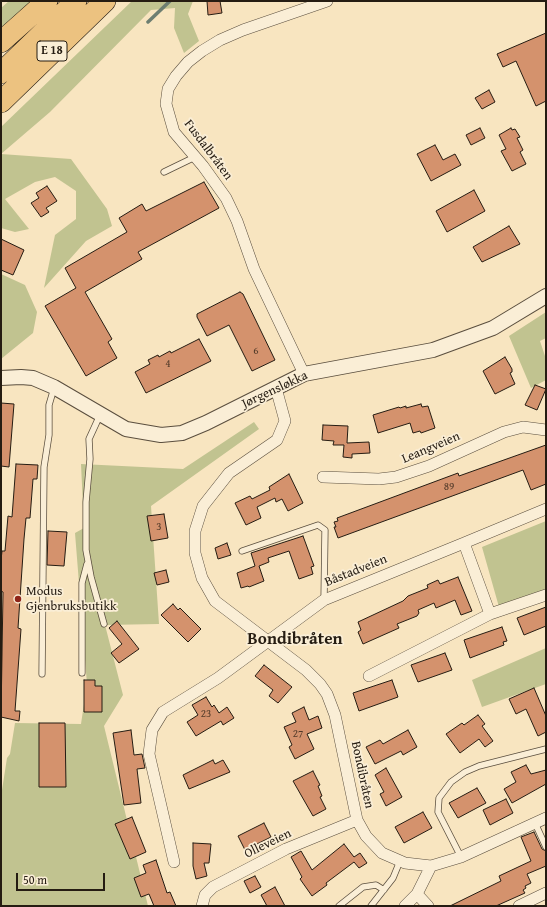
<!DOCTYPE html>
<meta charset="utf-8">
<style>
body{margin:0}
#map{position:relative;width:547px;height:907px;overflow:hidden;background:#f8e5c0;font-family:"Gentium Book Plus",serif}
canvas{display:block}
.frame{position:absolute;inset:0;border:2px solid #251c12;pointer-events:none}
.scale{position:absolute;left:16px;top:873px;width:89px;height:18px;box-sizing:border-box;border:2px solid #251c12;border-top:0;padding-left:5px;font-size:12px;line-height:14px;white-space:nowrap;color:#251c12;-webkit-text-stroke:3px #faeed6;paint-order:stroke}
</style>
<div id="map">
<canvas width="547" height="907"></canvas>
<div class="frame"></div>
<div class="scale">50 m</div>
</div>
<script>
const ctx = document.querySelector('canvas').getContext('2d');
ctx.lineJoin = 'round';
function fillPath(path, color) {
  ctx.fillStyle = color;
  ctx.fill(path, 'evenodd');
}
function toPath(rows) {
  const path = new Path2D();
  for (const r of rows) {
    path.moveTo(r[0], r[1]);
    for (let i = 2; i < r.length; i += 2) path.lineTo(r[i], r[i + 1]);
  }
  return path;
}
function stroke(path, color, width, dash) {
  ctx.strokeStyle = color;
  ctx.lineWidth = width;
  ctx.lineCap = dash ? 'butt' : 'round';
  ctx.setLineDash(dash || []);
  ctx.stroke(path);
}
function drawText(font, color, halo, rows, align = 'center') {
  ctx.font = font + ' "Gentium Book Plus",serif';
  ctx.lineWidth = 3.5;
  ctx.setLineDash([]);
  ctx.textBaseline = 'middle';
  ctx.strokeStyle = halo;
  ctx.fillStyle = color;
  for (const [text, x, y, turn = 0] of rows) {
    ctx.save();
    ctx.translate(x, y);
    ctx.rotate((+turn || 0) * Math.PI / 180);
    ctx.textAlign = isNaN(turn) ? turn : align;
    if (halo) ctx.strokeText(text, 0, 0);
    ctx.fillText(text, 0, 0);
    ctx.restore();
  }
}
fillPath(toPath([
 [9,1,35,1,1,31,1,8],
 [132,1,193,1,188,14,199,41,184,53,174,28,175,8,151,10,50,112,1,154,1,127],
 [1,154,71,159,107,209,112,226,86,241,44,288,55,235,76,219,76,191,55,177,35,182,5,199,29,229,15,232,1,228],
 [1,274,25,285,37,312,33,333,1,359],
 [546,312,546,338,540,341,546,359,546,380,531,388,509,336],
 [254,422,259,429,151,506,159,624,105,625,123,695,104,726,148,906,1,906,1,789,2,790,7,758,10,754,15,723,81,724,87,684,75,533,84,528,81,464,183,469],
 [546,521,546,590,499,607,482,547],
 [546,648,546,684,482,707,472,680]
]), '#c1c390');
stroke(toPath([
 [148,22,170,1]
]), '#6d7e71', 3.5);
const building = toPath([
 [207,1,220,1,222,13,208,15,207,1],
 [546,33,546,101,536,106,516,61,503,67,497,54,546,33],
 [489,90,495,102,482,109,475,98,489,90],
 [480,128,485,138,471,145,466,135,480,128],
 [511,128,512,130,515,129,520,137,517,138,523,150,520,152,526,164,512,171,501,151,506,149,499,135,511,128],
 [435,145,443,160,455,154,461,165,431,181,417,154,435,145],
 [204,182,219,208,138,252,142,259,85,292,112,339,108,342,117,358,86,376,45,306,76,288,65,268,127,232,119,218,142,204,146,211,204,182],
 [47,186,57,201,46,208,49,212,41,217,31,203,39,198,36,193,47,186],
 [474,190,485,211,447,232,436,211,474,190],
 [509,226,520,244,482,262,473,247,509,226],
 [1,239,24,250,13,275,1,270,1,239],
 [240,292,243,294,275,360,252,371,229,325,207,336,197,317,197,314,240,292],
 [199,339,211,361,146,393,135,372,150,364,148,360,158,355,159,357,170,351,171,353,199,339],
 [505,357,512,369,512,372,510,373,515,384,495,394,483,371,505,357],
 [535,385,546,389,537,410,525,405,535,385],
 [1,403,14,404,9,467,1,466,1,403],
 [421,404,422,407,428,406,435,428,421,433,420,431,413,433,410,423,378,433,373,415,399,407,400,408,406,406,406,408,421,404],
 [323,425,348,426,347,443,369,442,370,453,352,454,352,458,343,457,344,445,333,445,334,441,322,440,323,425],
 [546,445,546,484,531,490,523,470,338,538,334,527,336,527,334,522,338,521,337,518,458,473,459,476,546,445],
 [16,464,38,465,37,479,33,479,30,518,26,518,24,539,18,628,21,629,15,711,20,711,19,721,1,717,3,592,1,591,1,560,2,551,5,551,8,516,12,517,16,464],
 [289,474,303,503,288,511,282,499,276,502,275,498,257,507,261,518,246,525,235,503,250,496,252,499,270,490,269,487,289,474],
 [164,514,168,538,151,541,147,516,164,514],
 [48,531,67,532,64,566,47,565,48,531],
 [303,536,314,566,311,567,313,574,299,579,289,551,268,558,269,562,259,566,264,581,249,587,248,586,241,588,237,573,255,566,251,553,303,536],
 [227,543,231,555,218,559,215,548,227,543],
 [166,570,169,582,157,585,154,573,166,570],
 [458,577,472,611,461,615,455,600,436,608,434,603,418,610,419,613,417,616,397,624,399,628,363,644,358,632,361,630,358,622,403,601,408,596,428,588,427,585,438,580,440,584,458,577],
 [173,604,178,610,180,608,201,629,188,642,161,615,173,604],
 [546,607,546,626,524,635,517,618,546,607],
 [117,621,139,649,119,663,111,653,122,644,109,628,117,621],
 [502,627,507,641,503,642,504,645,470,658,464,640,502,627],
 [445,653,452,670,418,682,411,665,445,653],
 [264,665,292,687,278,703,269,696,273,690,255,676,264,665],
 [84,680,95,680,95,686,102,686,102,712,84,712,84,680],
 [392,680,398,697,359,711,353,693,392,680],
 [534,688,546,716,546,732,538,736,526,709,516,714,509,699,534,688],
 [206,697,212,707,214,705,219,713,227,707,234,718,223,725,221,721,196,736,187,722,198,715,192,705,206,697],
 [304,707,309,720,318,716,322,728,307,734,314,749,295,759,289,747,292,745,284,727,296,722,292,713,304,707],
 [478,715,485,724,482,726,493,741,485,747,479,739,460,753,446,734,462,723,464,725,478,715],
 [39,723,65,723,66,787,39,787,39,723],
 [131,730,134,755,142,754,145,768,137,769,141,803,124,805,113,733,131,730],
 [408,730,417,747,403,755,401,751,375,764,366,747,380,740,383,744,408,730],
 [213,760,215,764,223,760,230,772,189,789,183,775,213,760],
 [526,765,531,774,546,770,546,784,512,803,504,789,516,782,511,772,526,765],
 [386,768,402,797,386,806,380,794,384,792,375,775,386,768],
 [313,771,320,785,318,786,322,796,320,797,326,809,313,816,293,781,313,771],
 [477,788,486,803,458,818,449,803,477,788],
 [506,799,513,813,490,825,483,810,506,799],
 [423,812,432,828,404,843,395,827,423,812],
 [132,817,146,852,130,859,115,824,132,817],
 [264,823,271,837,245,850,238,836,264,823],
 [534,832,542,849,546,851,546,866,527,874,531,883,525,886,526,888,523,890,525,893,496,906,450,906,501,881,499,876,531,861,521,837,534,832],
 [193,843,211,844,209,863,204,863,207,876,196,879,193,866,193,843],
 [344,844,354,857,360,853,367,863,359,868,354,862,326,883,327,885,312,896,300,879,302,877,291,857,301,851,312,870,344,844],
 [156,860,167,893,170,892,176,906,154,906,149,894,141,897,134,878,146,873,143,865,156,860],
 [255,876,261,887,250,893,244,881,255,876],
 [275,887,285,906,267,906,261,895,275,887]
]);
fillPath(building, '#d4926d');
stroke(building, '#251c12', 1);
const service = toPath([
 [164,172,195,157],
 [100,415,89,439,90,459,86,502,86,550,91,577,104,624],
 [242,551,318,525,325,530,324,600],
 [82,673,82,583,87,564],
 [42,674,44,467,49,435,49,405,54,388],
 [535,823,546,847],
 [461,857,438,812,439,798,451,782,465,772,479,766,546,749],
 [339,906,363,887,376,885,384,890],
 [371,906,393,878,400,861]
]);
const minor = toPath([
 [304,374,254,269,237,221,226,198,203,166,174,132,166,104,168,89,176,76,188,62,202,51,220,40,243,30,327,1],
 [276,388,285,421,277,440,229,473,203,506,195,531,195,553,202,578,215,601,306,670,320,684,327,694,335,715,357,820,366,836,382,853,405,863,431,866,461,857,546,818],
 [323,477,379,479,396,477,429,466,504,432,523,427,546,430],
 [546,509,464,543,490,614,546,595],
 [369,676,490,614],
 [174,862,149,754,152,730,163,712,218,678,324,600,464,543],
 [417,894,428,906],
 [202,906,205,895,213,887,286,849,357,820],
 [405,906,417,894,431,866],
 [519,906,546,893]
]);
const tertiary = toPath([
 [1,378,21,377,33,378,54,387,126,429,161,435,182,433,206,423,304,374,433,350,493,328,546,296]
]);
const motorway = toPath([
 [1,42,47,1],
 [1,73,76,1],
 [1,102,105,1]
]);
stroke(service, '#5a4e3e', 7);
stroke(minor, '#5a4e3e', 12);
stroke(tertiary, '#5a4e3e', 16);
stroke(motorway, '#251c12', 22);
stroke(service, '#faeed6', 5.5);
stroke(minor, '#faeed6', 11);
stroke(tertiary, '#faeed6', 14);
stroke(motorway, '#ecc280', 21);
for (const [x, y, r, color] of [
 [18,599,4,"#8f2418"]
]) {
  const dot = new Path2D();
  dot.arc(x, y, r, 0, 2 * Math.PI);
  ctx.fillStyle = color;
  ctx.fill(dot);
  stroke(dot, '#faeed6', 1.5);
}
drawText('11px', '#513a29', null, [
 ["6",256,351],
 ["4",168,364],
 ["89",449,487],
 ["3",159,527],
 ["23",206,714],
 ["27",298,734]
]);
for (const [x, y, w] of [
 [52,51,30]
]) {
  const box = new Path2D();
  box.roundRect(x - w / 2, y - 10, w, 20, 3);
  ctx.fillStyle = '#faeed6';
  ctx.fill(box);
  stroke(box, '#251c12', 1);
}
drawText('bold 12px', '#251c12', null, [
 ["E 18",52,51]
]);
drawText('13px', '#251c12', '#faeed6', [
 ["Fusdalbråten",208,150,53],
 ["Jørgensløkka",275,390,-25],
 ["Leangveien",431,448,-23],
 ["Båstadveien",356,571,-22],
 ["Bondibråten",362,775,78],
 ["Olleveien",268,844,-26]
]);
drawText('13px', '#251c12', '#faeed6', [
 ["Modus",26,592],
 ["Gjenbruksbutikk",26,607]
], 'left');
drawText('bold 17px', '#251c12', '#faeed6', [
 ["Bondibråten",295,640]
]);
</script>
